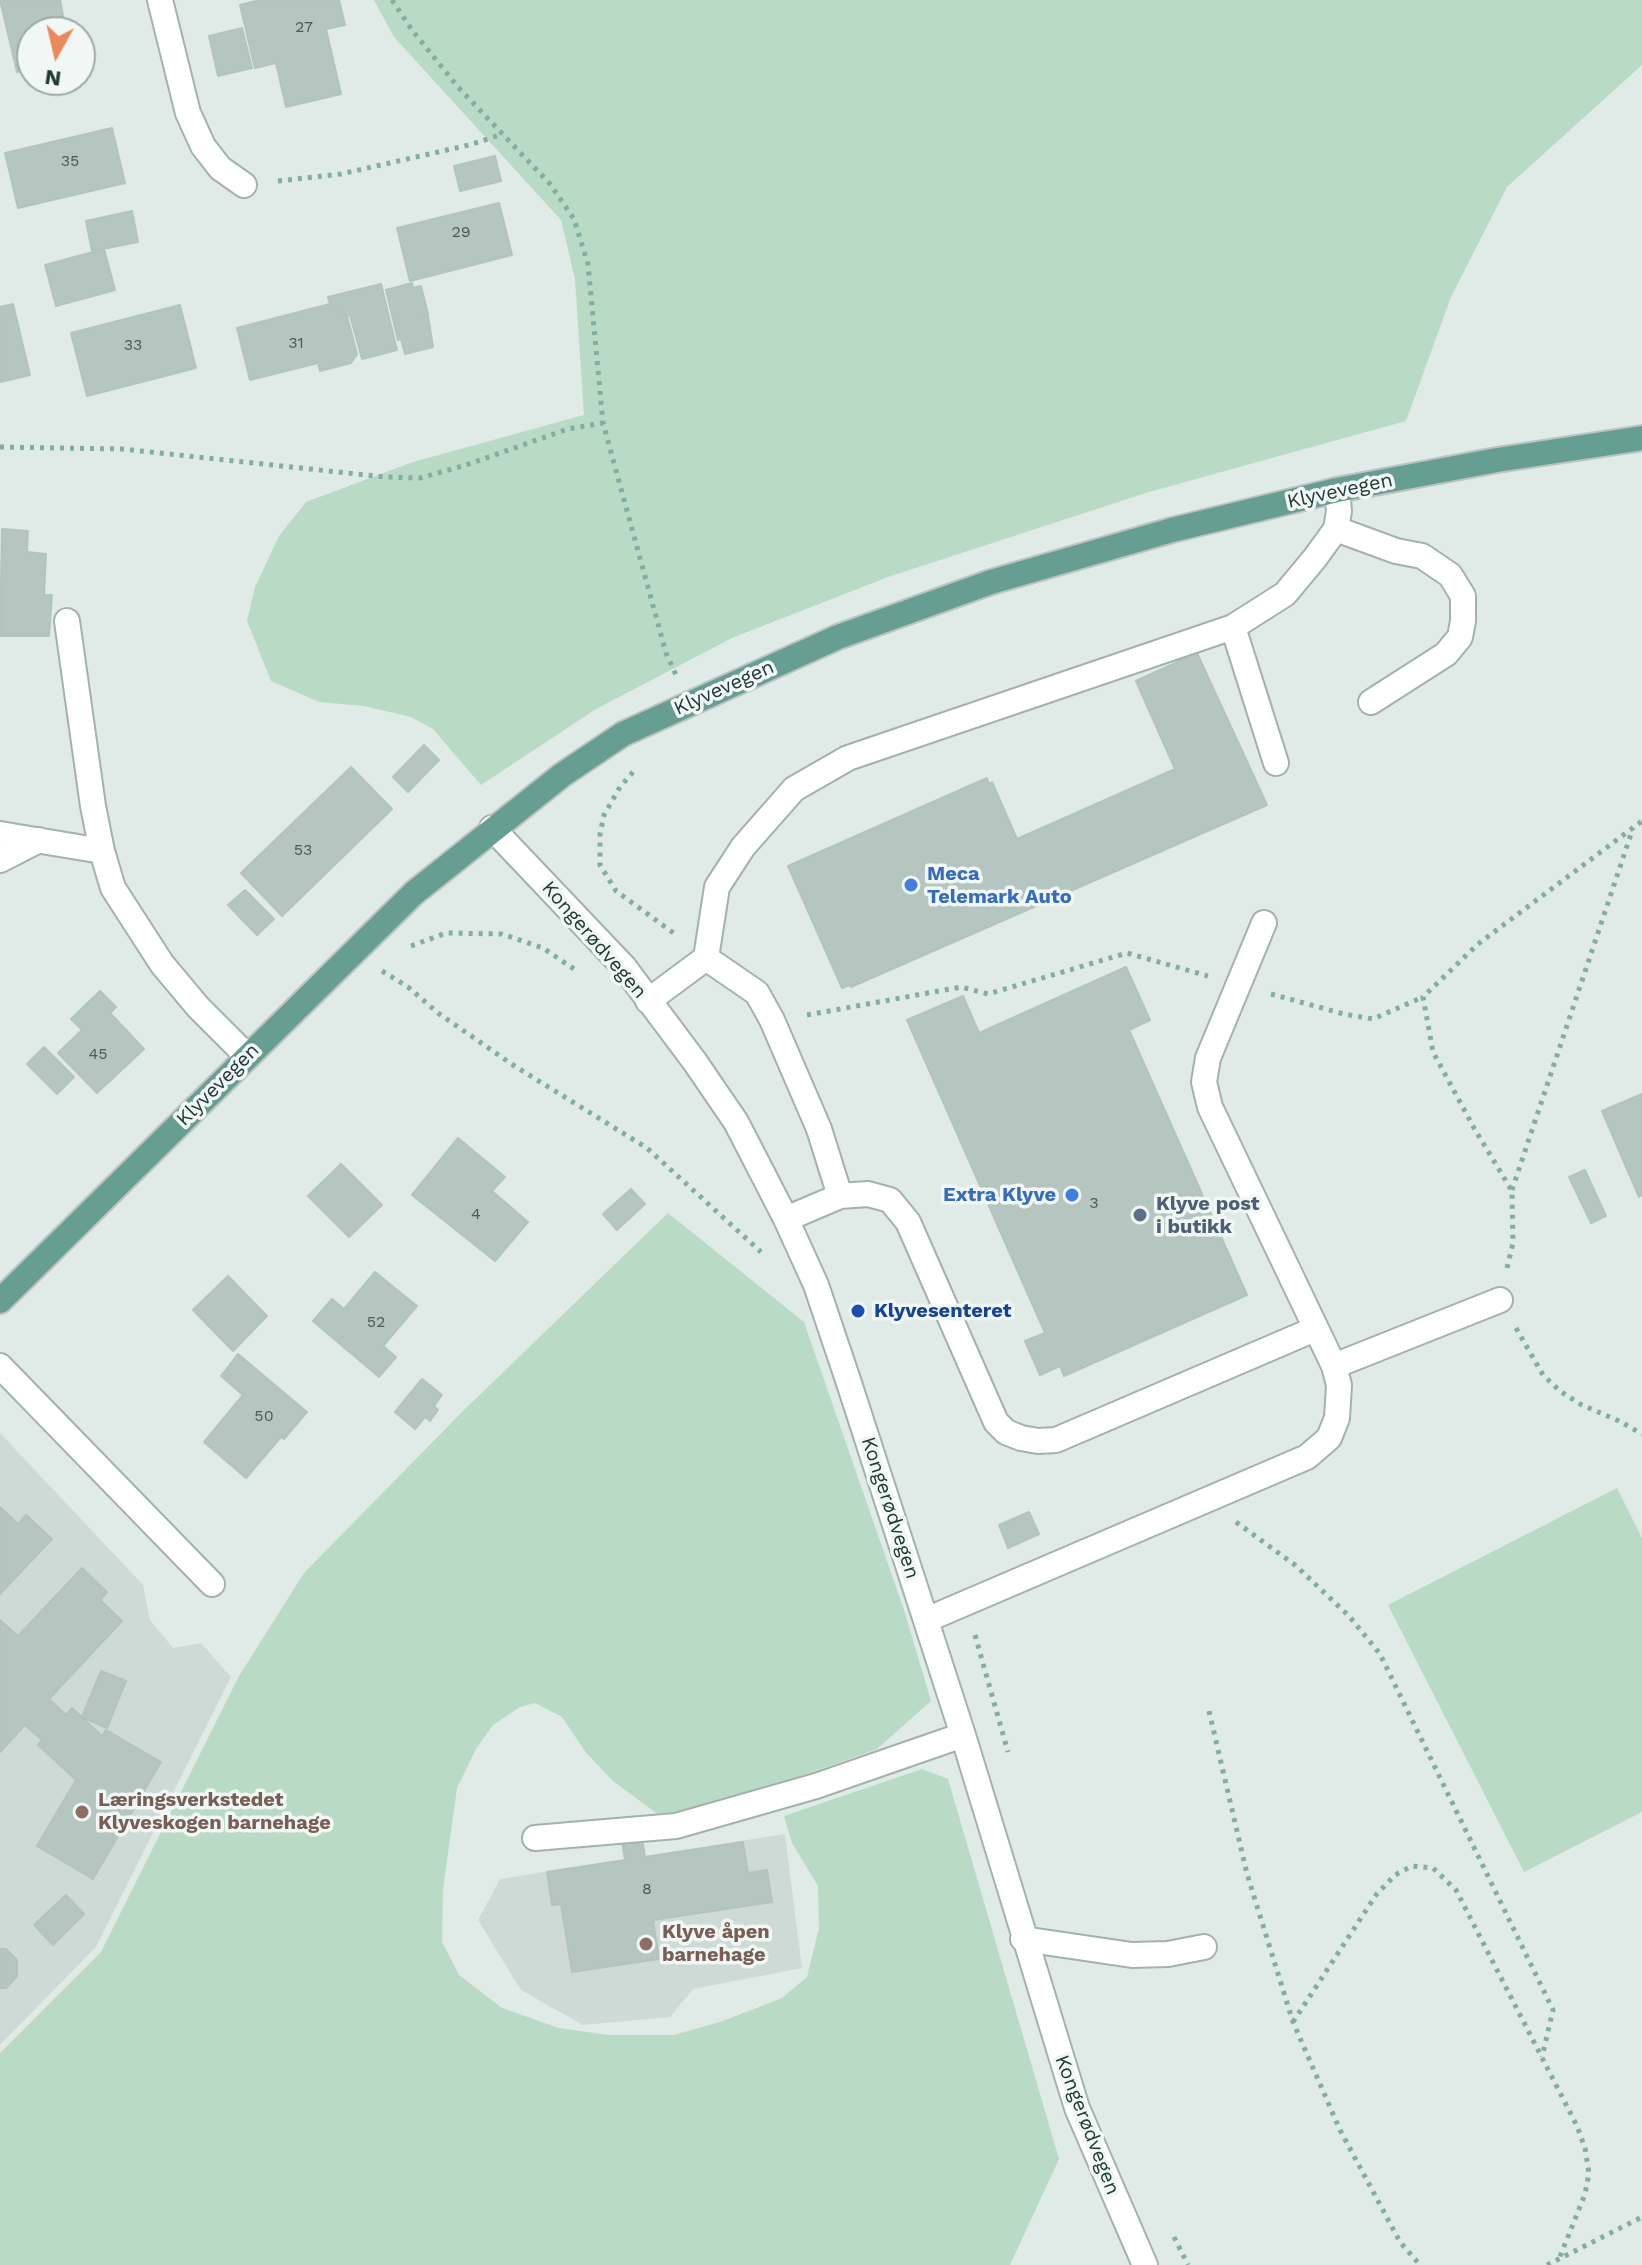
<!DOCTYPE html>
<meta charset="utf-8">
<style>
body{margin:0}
#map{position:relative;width:1642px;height:2265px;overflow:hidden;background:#e0eae6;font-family:"Work Sans",sans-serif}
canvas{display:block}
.north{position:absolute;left:16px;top:16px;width:80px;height:80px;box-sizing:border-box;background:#f0f7f4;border:2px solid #9daba8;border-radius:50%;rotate:188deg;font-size:22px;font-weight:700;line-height:32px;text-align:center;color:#213a35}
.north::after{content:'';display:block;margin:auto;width:28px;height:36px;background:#ec895c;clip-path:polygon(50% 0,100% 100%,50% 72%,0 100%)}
</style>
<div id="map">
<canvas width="1642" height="2265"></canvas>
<div class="north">N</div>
</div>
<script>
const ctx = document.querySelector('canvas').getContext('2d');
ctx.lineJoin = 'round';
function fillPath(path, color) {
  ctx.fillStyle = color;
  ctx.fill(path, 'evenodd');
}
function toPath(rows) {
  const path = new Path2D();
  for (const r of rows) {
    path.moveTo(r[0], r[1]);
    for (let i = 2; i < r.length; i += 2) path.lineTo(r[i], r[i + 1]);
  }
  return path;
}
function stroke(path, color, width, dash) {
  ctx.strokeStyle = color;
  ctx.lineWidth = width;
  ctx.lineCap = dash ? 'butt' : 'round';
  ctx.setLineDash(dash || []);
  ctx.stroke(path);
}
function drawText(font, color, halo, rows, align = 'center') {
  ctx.font = font + ' "Work Sans",sans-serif';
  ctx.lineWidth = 7;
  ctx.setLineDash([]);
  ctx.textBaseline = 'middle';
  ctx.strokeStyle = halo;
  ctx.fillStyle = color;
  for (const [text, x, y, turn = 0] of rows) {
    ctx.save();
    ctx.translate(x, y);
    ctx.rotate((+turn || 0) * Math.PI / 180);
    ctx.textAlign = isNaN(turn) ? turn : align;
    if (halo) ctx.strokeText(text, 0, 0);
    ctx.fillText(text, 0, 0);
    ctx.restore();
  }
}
fillPath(toPath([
 [0,1433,143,1585,150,1620,173,1648,201,1643,231,1677,96,1947,0,2045],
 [785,1834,802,1968,693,1989,670,2017,583,2025,521,1990,478,1920,500,1879]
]), '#cedad5');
fillPath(toPath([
 [374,0,1642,0,1642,65,1507,187,1451,297,1406,421,1149,492,888,577,732,638,596,709,481,785,433,729,411,717,364,706,319,702,271,681,247,621,255,587,279,536,306,502,413,462,584,415,575,279,561,220,394,37],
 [668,1213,804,1322,905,1613,931,1701,877,1749,685,1817,659,1815,613,1781,587,1754,562,1717,535,1703,520,1707,493,1725,476,1749,457,1788,443,1889,442,1942,459,1975,502,2008,559,2028,608,2035,674,2035,723,2021,782,1998,807,1977,819,1928,818,1886,792,1843,784,1816,922,1769,948,1779,1059,2159,1010,2265,0,2265,0,2053,101,1952,239,1676,304,1573,463,1411],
 [1617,1488,1642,1538,1642,1812,1524,1872,1388,1605]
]), '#b9dbc5');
const building = toPath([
 [0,0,60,0,66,32,32,32,32,69,17,72,0,0],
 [260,0,339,0,345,25,326,29,341,94,286,107,276,63,255,68,240,5,260,0],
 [242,28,252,68,218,76,209,36,242,28],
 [112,128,125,183,18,208,5,153,112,128],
 [495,156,501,181,460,191,454,166,495,156],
 [499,203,512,255,410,281,397,228,499,203],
 [132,211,138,242,92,251,86,221,132,211],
 [104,249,115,290,56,306,45,265,104,249],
 [412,283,413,288,421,286,428,314,421,318,428,316,433,347,405,354,401,339,398,340,386,290,412,283],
 [381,284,397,350,362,359,350,315,347,316,330,304,328,297,381,284],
 [13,304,30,375,0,382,0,307,13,304],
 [330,304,347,316,357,354,351,363,320,371,318,363,250,380,237,328,330,304],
 [180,305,196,368,87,396,71,333,180,305],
 [2,529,28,531,27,552,46,554,44,595,52,595,49,636,0,636,2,529],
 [1197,653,1267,805,851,987,850,985,842,988,788,866,987,778,989,784,992,782,1017,839,1175,769,1136,681,1197,653],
 [424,745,439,760,408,792,393,777,424,745],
 [351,767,392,809,282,916,241,873,351,767],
 [245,890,274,919,257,935,228,905,245,890],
 [1126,967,1150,1020,1129,1030,1247,1295,1064,1376,1060,1366,1040,1375,1025,1341,1045,1333,907,1020,963,996,979,1033,1126,967],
 [100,991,116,1007,110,1013,144,1049,97,1093,58,1053,82,1030,71,1019,100,991],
 [44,1047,74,1077,57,1094,27,1064,44,1047],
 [1642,1094,1642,1195,1639,1197,1602,1111,1642,1094],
 [458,1138,505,1177,492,1191,528,1222,495,1261,412,1195,458,1138],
 [341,1164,382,1205,349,1237,308,1196,341,1164],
 [1585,1170,1606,1216,1591,1223,1569,1177,1585,1170],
 [631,1189,645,1204,617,1230,603,1214,631,1189],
 [375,1272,417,1306,383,1346,396,1357,379,1377,313,1321,332,1299,344,1309,375,1272],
 [228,1276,267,1316,233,1351,193,1310,228,1276],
 [238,1354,307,1412,284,1439,281,1437,246,1478,204,1442,243,1395,221,1376,238,1354],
 [422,1379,442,1395,434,1406,438,1410,430,1421,425,1417,415,1429,395,1412,422,1379],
 [0,1507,18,1524,26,1515,52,1539,0,1594,0,1507],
 [1029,1512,1039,1534,1008,1548,999,1525,1029,1512],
 [82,1568,107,1592,100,1600,122,1621,49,1699,66,1715,72,1708,102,1736,106,1730,161,1762,93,1879,37,1846,76,1780,38,1745,42,1740,25,1725,0,1752,0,1620,18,1636,82,1568],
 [101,1671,126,1681,107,1728,82,1717,101,1671],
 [642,1838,645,1857,743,1842,748,1873,767,1870,772,1902,653,1920,659,1959,572,1972,561,1904,552,1905,547,1872,625,1860,622,1841,642,1838],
 [66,1895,84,1914,53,1945,34,1925,66,1895],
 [0,1949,6,1949,17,1960,17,1976,6,1988,0,1988,0,1949]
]);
fillPath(building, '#b5c5bf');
stroke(building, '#b3c4be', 2);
const minor = toPath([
 [160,0,188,113,203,146,220,168,244,185],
 [1336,529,1396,551,1422,556,1450,575,1463,596,1463,621,1460,637,1446,654,1371,702],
 [67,621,93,806,102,851,113,888,162,964,198,1007,247,1056],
 [1233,627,1276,763],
 [492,828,624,967,695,1062,736,1122,786,1219,816,1285,849,1383,963,1735,1077,2108,1145,2265],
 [0,834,102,851],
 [0,860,39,840],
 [1264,923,1208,1058,1204,1082,1210,1107,1334,1366],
 [706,958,757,993,772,1020,819,1129,840,1196],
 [648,1001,706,958,717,887,743,847,794,789,848,758,1233,627,1285,594,1315,558,1336,529,1339,511,1337,490],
 [786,1219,840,1196,868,1194,890,1200,908,1222,996,1422,1006,1432,1021,1438,1038,1441,1056,1440,1315,1329],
 [0,1366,212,1584],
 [926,1620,1307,1457,1329,1438,1337,1418,1339,1385,1334,1366,1500,1300],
 [535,1838,676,1826,816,1786,963,1735],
 [1023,1939,1132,1955,1168,1954,1204,1947]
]);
const major = toPath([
 [0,1301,414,893,562,775,623,734,838,637,991,582,1172,530,1337,490,1497,460,1642,438]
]);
stroke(minor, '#a3b2ad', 28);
stroke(major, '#bcc4c2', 28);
stroke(toPath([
 [392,0,412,30,458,87,550,184,574,219,588,264,603,423,666,653,676,675],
 [278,181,341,174,469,145,503,134],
 [0,447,122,449,385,477,420,478,466,465,568,429,603,423],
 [633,772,620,787,604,815,600,834,600,865,616,891,675,934],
 [411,946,446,933,502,934,543,948,577,971],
 [382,971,408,987,438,1013,513,1065,647,1148,761,1252],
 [1271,994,1344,1014,1373,1019,1423,997],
 [807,1015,961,987,988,994,1127,953,1208,976],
 [1512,1190,1633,828],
 [1507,1268,1513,1243,1512,1191,1474,1128,1433,1052,1423,997,1478,944,1642,821],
 [1516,1328,1543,1375,1560,1391,1580,1404,1619,1421,1642,1434],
 [1236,1522,1295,1565,1349,1616,1380,1654,1553,2010,1542,2057],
 [975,1635,1008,1752],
 [1209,1711,1247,1874,1293,2022,1340,2130,1400,2242,1420,2265],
 [1293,2022,1376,1895,1395,1875,1412,1866,1433,1868,1456,1890,1577,2126,1585,2148,1589,2173,1585,2194,1559,2259],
 [1174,2237,1188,2265],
 [1547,2265,1642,2217]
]), '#81ada2', 5, [4, 6]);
stroke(minor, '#fff', 24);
stroke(major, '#669e93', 24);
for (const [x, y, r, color] of [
 [911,885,8,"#3f7fe0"],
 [1072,1195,8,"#3f7fe0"],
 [1140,1215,8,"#5c6f8a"],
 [858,1311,8,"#1a4fb4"],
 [82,1812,8,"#8d6e63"],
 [646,1944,8,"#8d6e63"]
]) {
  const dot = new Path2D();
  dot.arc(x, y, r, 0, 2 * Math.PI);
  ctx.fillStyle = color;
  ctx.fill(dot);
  stroke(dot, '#f0f7f4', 3);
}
drawText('16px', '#465d58', null, [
 ["27",304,27],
 ["35",70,161],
 ["29",461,232],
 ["31",296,343],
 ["33",133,345],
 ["53",303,850],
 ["45",98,1054],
 ["3",1094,1203],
 ["4",476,1214],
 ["52",376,1322],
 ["50",264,1416],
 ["8",647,1889]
]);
drawText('20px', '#213a35', '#f0f7f4', [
 ["Klyvevegen",1340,491,-12],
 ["Klyvevegen",724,688,-24],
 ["Kongerødvegen",594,940,49],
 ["Klyvevegen",218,1085,-45],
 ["Kongerødvegen",890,1508,72],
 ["Kongerødvegen",1087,2125,69]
]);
drawText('bold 20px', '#366cbe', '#f0f7f4', [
 ["Meca",927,874],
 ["Telemark Auto",927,897],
 ["Extra Klyve",1056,1195,"right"]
], 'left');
drawText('bold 20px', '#4e5e75', '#f0f7f4', [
 ["Klyve post",1156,1204],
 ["i butikk",1156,1227]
], 'left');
drawText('bold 20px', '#164399', '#f0f7f4', [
 ["Klyvesenteret",874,1311]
], 'left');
drawText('bold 20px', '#785e54', '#f0f7f4', [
 ["Læringsverkstedet",98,1800],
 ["Klyveskogen barnehage",98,1823],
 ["Klyve åpen",662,1932],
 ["barnehage",662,1955]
], 'left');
</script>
